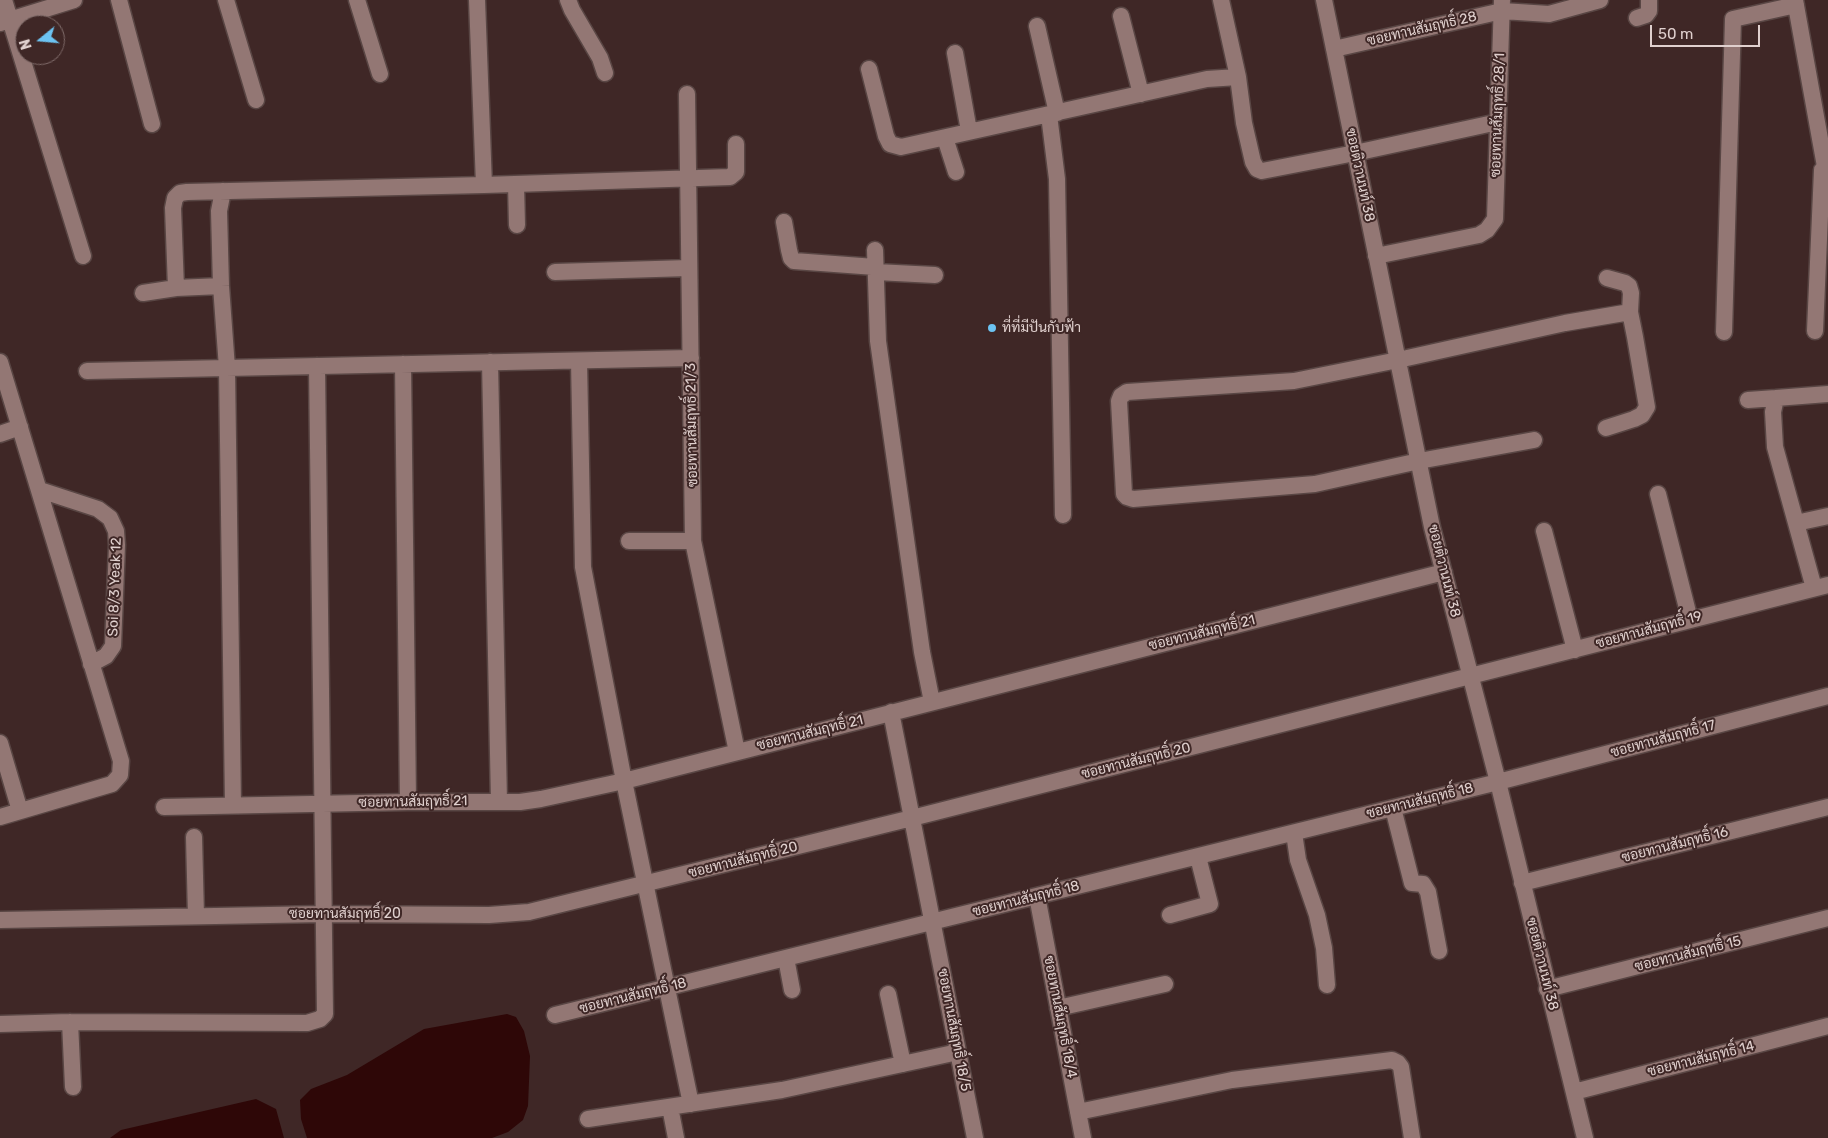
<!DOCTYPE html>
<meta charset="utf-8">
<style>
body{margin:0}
#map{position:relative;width:1828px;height:1138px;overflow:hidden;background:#3f2726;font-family:Rubik,sans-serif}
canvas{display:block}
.north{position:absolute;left:15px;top:15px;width:50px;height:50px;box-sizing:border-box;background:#3f2726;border:1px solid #7f6b69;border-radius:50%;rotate:253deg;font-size:14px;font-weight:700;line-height:20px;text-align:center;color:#e0d0ce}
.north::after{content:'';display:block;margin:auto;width:18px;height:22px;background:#6cc3f2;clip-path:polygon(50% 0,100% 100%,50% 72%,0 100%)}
.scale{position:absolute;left:1650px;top:25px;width:110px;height:22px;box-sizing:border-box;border:2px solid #e0d0ce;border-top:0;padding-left:6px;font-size:15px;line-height:18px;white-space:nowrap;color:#e0d0ce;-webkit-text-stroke:4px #3f2726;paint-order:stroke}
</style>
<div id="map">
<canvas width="1828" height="1138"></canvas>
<div class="north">N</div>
<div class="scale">50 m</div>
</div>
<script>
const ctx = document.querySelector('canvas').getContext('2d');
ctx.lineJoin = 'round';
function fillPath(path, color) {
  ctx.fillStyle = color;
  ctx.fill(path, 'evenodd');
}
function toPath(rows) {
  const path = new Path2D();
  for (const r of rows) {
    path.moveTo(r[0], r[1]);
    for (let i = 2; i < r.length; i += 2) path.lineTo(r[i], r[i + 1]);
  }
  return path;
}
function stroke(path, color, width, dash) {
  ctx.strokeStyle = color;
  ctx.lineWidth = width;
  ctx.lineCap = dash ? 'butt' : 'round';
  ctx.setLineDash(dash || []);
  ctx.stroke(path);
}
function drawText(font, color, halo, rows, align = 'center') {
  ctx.font = font + ' Rubik,Sarabun,sans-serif';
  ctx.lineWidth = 4;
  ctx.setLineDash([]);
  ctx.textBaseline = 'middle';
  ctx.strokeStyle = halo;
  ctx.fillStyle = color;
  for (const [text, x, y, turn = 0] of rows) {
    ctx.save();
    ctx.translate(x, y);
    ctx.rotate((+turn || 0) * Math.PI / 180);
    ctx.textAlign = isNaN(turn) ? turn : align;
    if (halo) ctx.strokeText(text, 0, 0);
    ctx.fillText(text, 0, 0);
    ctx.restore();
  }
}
fillPath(toPath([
 [507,1014,516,1017,524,1031,530,1056,528,1106,523,1120,508,1132,492,1138,307,1138,301,1119,300,1100,311,1089,347,1075,424,1029],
 [256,1099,276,1109,284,1138,110,1138,121,1130]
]), '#2e0707');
const minor = toPath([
 [4,0,83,256],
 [119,0,152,124],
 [226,0,256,100],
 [357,0,380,74],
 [477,0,484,185],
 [568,0,572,10,600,58,605,73],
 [1221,0,1238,77],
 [1324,0,1432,527,1498,782,1585,1138],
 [1795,0,1828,183],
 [1121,16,1141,94],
 [1637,18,1646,15,1649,11,1649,0],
 [0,23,74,0],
 [1037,26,1057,113],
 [1334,49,1502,11,1549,14,1600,0],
 [955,53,969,131],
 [869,69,886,136,890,144,901,147,1207,79,1238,77,1244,123,1253,162,1257,169,1262,171,1355,153,1498,122],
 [687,94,693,541,737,752],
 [1049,115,1057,179,1063,515],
 [945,138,956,172],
 [516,184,517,225],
 [223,191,219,211,221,286,227,368,233,805],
 [784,222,789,250,791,258,794,261,875,267],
 [875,250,878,341,922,652,932,702],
 [1376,256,1479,235,1487,230,1495,219,1502,0],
 [555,272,689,268],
 [876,272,935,275],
 [176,288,173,208,175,198,180,193,187,192,484,185,730,177,736,172,736,144],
 [143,293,176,288,221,286],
 [1815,331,1822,170],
 [1724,332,1733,19,1796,5],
 [579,361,583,567,624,781,691,1104],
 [0,362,121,761,120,775,112,784,0,817],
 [490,362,499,802],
 [403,364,408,802],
 [87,371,691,358],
 [1748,400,1776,398],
 [1606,428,1634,419,1642,415,1647,407,1635,337,1630,312,1631,293,1629,286,1625,283,1607,278],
 [0,434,20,427],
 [1534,440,1419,461,1315,484,1133,499,1127,497,1124,494,1119,401,1121,396,1127,392,1294,381,1398,360,1565,323,1630,312],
 [40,490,98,509,110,518,116,531,117,545,113,646,106,656,91,664],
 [1658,494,1690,620],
 [1796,523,1828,516],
 [1544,531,1575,650],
 [629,541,693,541],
 [1814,588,1775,447,1773,412,1776,398,1828,394],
 [891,712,975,1138],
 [0,743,20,811],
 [164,807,408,802,520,802,541,799,624,781,1444,572],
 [1393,808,1412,883,1423,884,1428,892,1439,951],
 [1294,833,1298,860,1317,915,1324,948,1327,985],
 [194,837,196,916],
 [1522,883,1828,807],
 [1037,896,1083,1138],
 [1170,915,1210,904,1198,857],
 [0,920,323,914,489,915,529,912,912,818,1828,585],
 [786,958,792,990],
 [1547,989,1828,918],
 [888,994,903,1064],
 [1058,1008,1165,984],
 [555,1015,1498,782,1828,696],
 [70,1022,73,1087],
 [0,1024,70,1022,307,1023,320,1019,325,1014,317,366],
 [1574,1092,1828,1026],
 [670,1107,676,1138],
 [1078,1112,1232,1080,1392,1060,1398,1063,1401,1067,1412,1138],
 [588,1119,782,1090,958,1052]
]);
stroke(minor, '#594644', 19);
stroke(minor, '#937774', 16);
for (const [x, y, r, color] of [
 [992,328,5,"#6cc3f2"]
]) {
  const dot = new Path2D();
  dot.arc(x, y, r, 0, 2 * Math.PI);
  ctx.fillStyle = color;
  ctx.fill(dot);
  stroke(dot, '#3f2726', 2);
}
drawText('14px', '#e0d0ce', '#3f2726', [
 ["ซอยทานสัมฤทธิ์ 28",1422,29,-13],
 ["ซอยทานสัมฤทธิ์ 28/1",1498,115,-88],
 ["ซอยติวานนท์ 38",1360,175,78],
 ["ซอยทานสัมฤทธิ์ 21/3",692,425,-91],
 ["ซอยติวานนท์ 38",1444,571,76],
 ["Soi 8/3 Yeak 12",115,587,-88],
 ["ซอยทานสัมฤทธิ์ 19",1649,630,-15],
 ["ซอยทานสัมฤทธิ์ 21",1202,633,-14],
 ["ซอยทานสัมฤทธิ์ 21",810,733,-14],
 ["ซอยทานสัมฤทธิ์ 17",1663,739,-15],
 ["ซอยทานสัมฤทธิ์ 20",1136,761,-14],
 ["ซอยทานสัมฤทธิ์ 18",1420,801,-14],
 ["ซอยทานสัมฤทธิ์ 21",413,802,-1],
 ["ซอยทานสัมฤทธิ์ 16",1675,845,-14],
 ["ซอยทานสัมฤทธิ์ 20",743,860,-14],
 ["ซอยทานสัมฤทธิ์ 18",1026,899,-14],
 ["ซอยทานสัมฤทธิ์ 20",345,914],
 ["ซอยทานสัมฤทธิ์ 15",1688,954,-14],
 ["ซอยติวานนท์ 38",1542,964,76],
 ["ซอยทานสัมฤทธิ์ 18",633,996,-14],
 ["ซอยทานสัมฤทธิ์ 18/4",1060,1017,79],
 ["ซอยทานสัมฤทธิ์ 18/5",954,1030,79],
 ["ซอยทานสัมฤทธิ์ 14",1701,1059,-14]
]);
drawText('14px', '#e0d0ce', '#3f2726', [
 ["ที่ที่มีปันกับฟ้า",1002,328]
], 'left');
</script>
